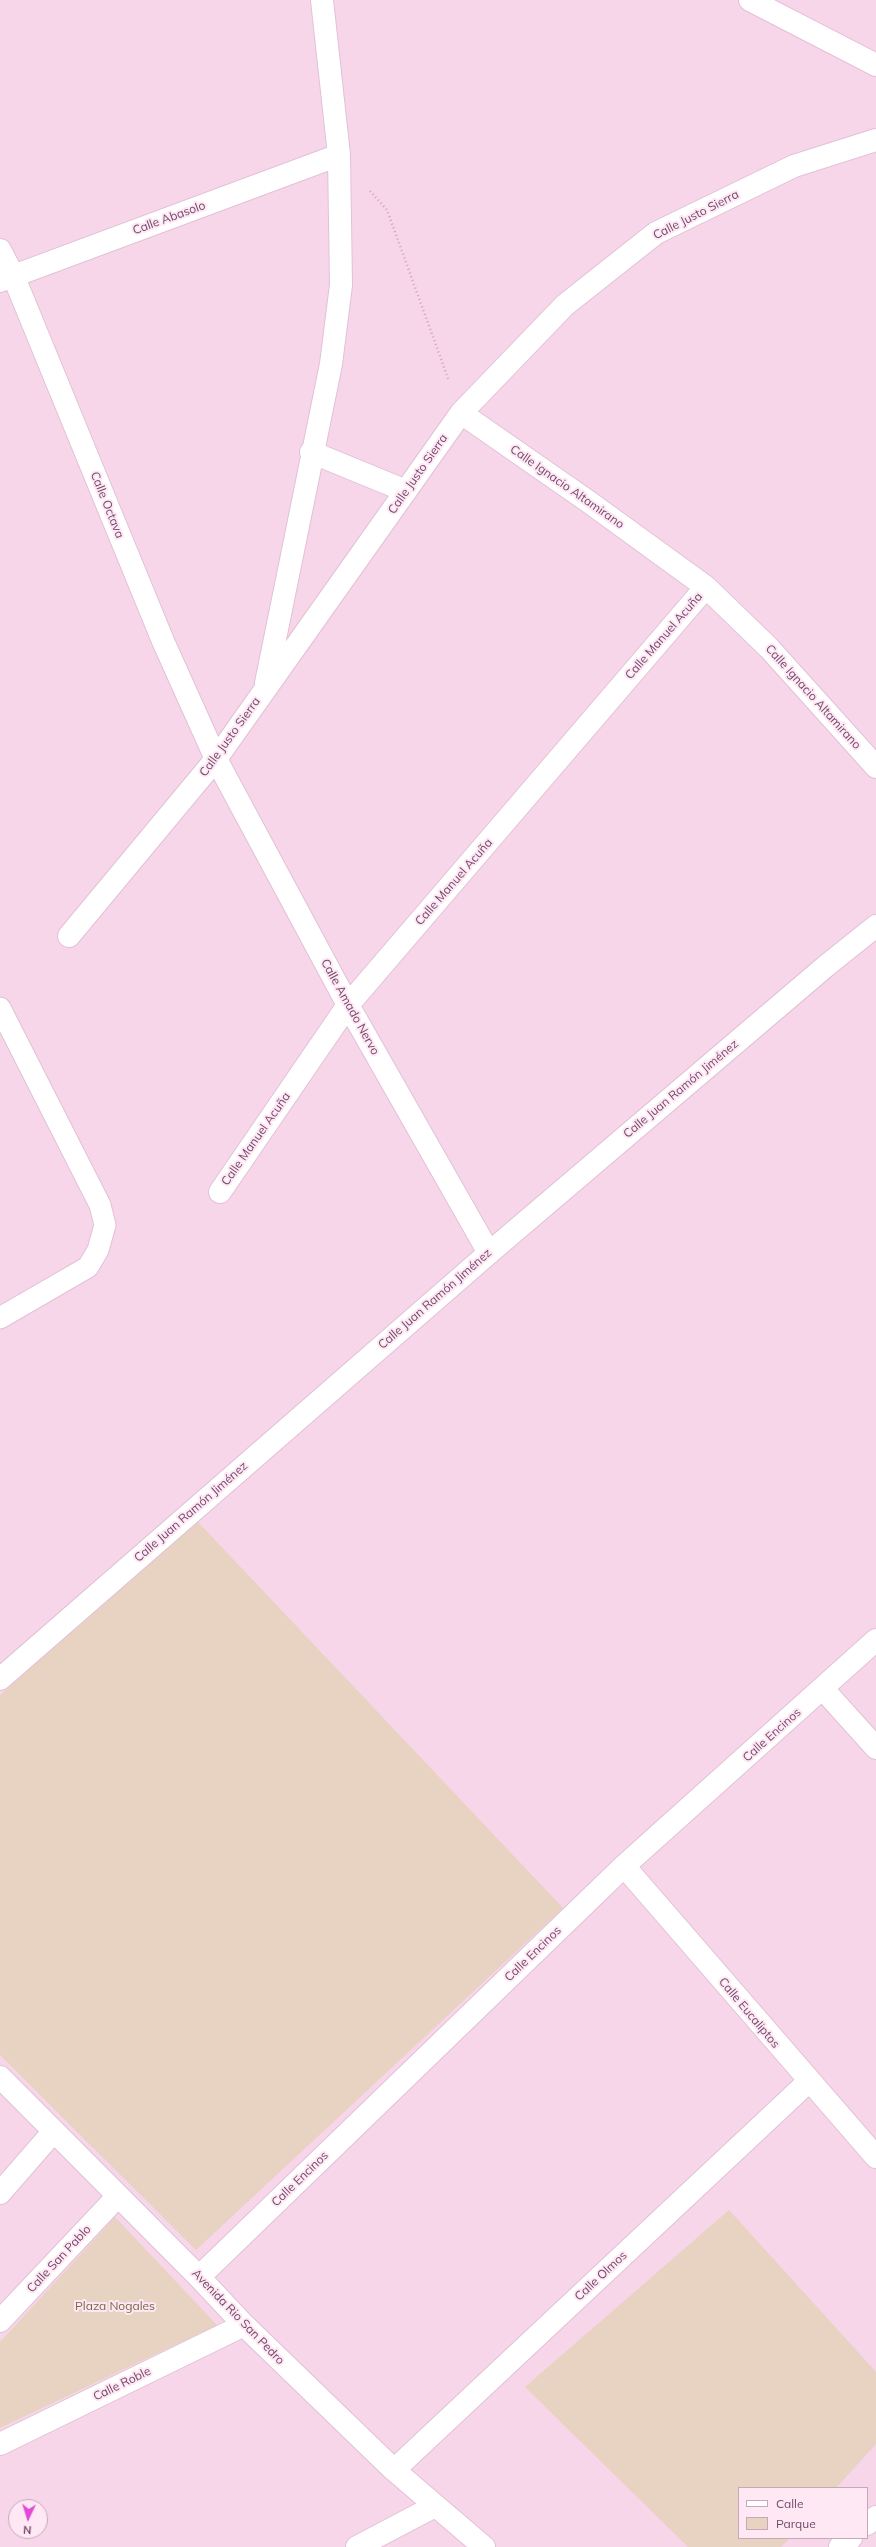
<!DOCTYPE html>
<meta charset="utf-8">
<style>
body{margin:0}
#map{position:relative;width:876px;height:2547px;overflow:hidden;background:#fbe2f0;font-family:Mulish,sans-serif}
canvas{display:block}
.legend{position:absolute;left:738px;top:2487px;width:130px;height:52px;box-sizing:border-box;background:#fee8f4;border:1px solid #c6a8bd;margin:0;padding:5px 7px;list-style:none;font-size:12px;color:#72496a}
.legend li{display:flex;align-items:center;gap:8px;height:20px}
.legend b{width:20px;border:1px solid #c6a8bd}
.north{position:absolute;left:8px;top:2499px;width:40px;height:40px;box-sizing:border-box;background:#fee8f4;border:1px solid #c6a8bd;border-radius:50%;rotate:184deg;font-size:11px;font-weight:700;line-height:16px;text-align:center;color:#72496a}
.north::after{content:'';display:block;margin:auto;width:14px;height:18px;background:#e24ad7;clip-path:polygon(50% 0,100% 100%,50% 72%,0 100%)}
</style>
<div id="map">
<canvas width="876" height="2547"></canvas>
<ul class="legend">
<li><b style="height:5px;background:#fff"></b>Calle</li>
<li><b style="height:11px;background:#e8d2c1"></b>Parque</li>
</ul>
<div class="north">N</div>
</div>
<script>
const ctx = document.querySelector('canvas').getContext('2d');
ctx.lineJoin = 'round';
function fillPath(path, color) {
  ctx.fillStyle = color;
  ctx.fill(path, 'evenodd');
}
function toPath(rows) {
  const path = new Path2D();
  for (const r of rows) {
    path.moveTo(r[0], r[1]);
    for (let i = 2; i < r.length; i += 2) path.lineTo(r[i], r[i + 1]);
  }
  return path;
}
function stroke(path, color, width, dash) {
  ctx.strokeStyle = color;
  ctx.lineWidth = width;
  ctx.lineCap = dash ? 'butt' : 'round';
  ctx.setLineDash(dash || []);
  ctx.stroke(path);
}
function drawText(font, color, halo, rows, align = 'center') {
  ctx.font = font + ' Mulish,sans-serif';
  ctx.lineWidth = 4;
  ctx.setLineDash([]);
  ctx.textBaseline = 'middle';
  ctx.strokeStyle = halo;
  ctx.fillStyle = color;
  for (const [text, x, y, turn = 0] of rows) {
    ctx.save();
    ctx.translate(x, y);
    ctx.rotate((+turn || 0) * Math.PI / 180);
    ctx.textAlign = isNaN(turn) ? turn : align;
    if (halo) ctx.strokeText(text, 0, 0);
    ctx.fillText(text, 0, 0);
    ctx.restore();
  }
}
fillPath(toPath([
 [0,0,876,0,876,2547,0,2547],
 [739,2488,867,2488,867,2538,739,2538],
 [16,2507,40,2507,40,2531,16,2531]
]), '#f8d6ea');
fillPath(toPath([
 [197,1521,563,1908,196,2250,0,2055,0,1695],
 [729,2210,876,2372,876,2444,836,2488,739,2488,739,2538,790,2538,781,2547,688,2547,525,2387],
 [115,2217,217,2325,0,2428,0,2342]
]), '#e8d2c1');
const service = toPath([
 [0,1008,100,1205,105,1225,98,1250,88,1267,0,1318]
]);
const minor = toPath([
 [0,250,13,275,163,641,216,759,348,1005,489,1253],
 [0,281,339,155],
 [461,413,589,502,706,587,769,648,876,767],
 [311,452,406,491],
 [266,683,331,364,341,285,339,155,322,0],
 [69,936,216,759,461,413,565,305,656,233,794,166,876,140],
 [220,1192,348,1005,706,587],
 [0,1679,489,1253,826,966,876,926],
 [823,1689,876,1748],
 [624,1866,876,2157],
 [0,2077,199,2277,244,2325,394,2470,484,2547],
 [0,2193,54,2131],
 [199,2277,624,1866,876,1640],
 [0,2321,118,2196],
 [0,2444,244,2325],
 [394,2470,808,2082],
 [867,2524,876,2517],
 [357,2547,435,2506],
 [840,2547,851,2538]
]);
const secondary = toPath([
 [750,0,876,65]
]);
stroke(service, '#e1c1d7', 23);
stroke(minor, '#e1c1d7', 24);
stroke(secondary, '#e6bed9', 24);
stroke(toPath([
 [370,191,387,210,449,381]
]), '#d49ec7', 2.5, [1, 3]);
stroke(service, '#fff', 21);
stroke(minor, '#fff', 22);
stroke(secondary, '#fff', 22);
drawText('12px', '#72496a', '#fee8f4', [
 ["Calle Justo Sierra",696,215,-27],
 ["Calle Abasolo",169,218,-20],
 ["Calle Justo Sierra",418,474,-55],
 ["Calle Ignacio Altamirano",567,487,35],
 ["Calle Octava",107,505,68],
 ["Calle Manuel Acuña",664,636,-49],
 ["Calle Ignacio Altamirano",813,697,48],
 ["Calle Justo Sierra",230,737,-54],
 ["Calle Manuel Acuña",454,882,-49],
 ["Calle Amado Nervo",350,1007,61],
 ["Calle Juan Ramón Jiménez",681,1089,-40],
 ["Calle Manuel Acuña",256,1139,-55],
 ["Calle Juan Ramón Jiménez",435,1299,-41],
 ["Calle Juan Ramón Jiménez",191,1512,-41],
 ["Calle Encinos",772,1735,-42],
 ["Calle Encinos",533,1954,-44],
 ["Calle Eucaliptos",749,2013,50],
 ["Calle Encinos",300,2179,-44],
 ["Calle San Pablo",59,2259,-47],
 ["Calle Olmos",601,2276,-43],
 ["Avenida Rio San Pedro",238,2317,46],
 ["Calle Roble",122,2384,-26]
]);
drawText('12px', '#7d6444', '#fee8f4', [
 ["Plaza Nogales",115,2306]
]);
</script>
